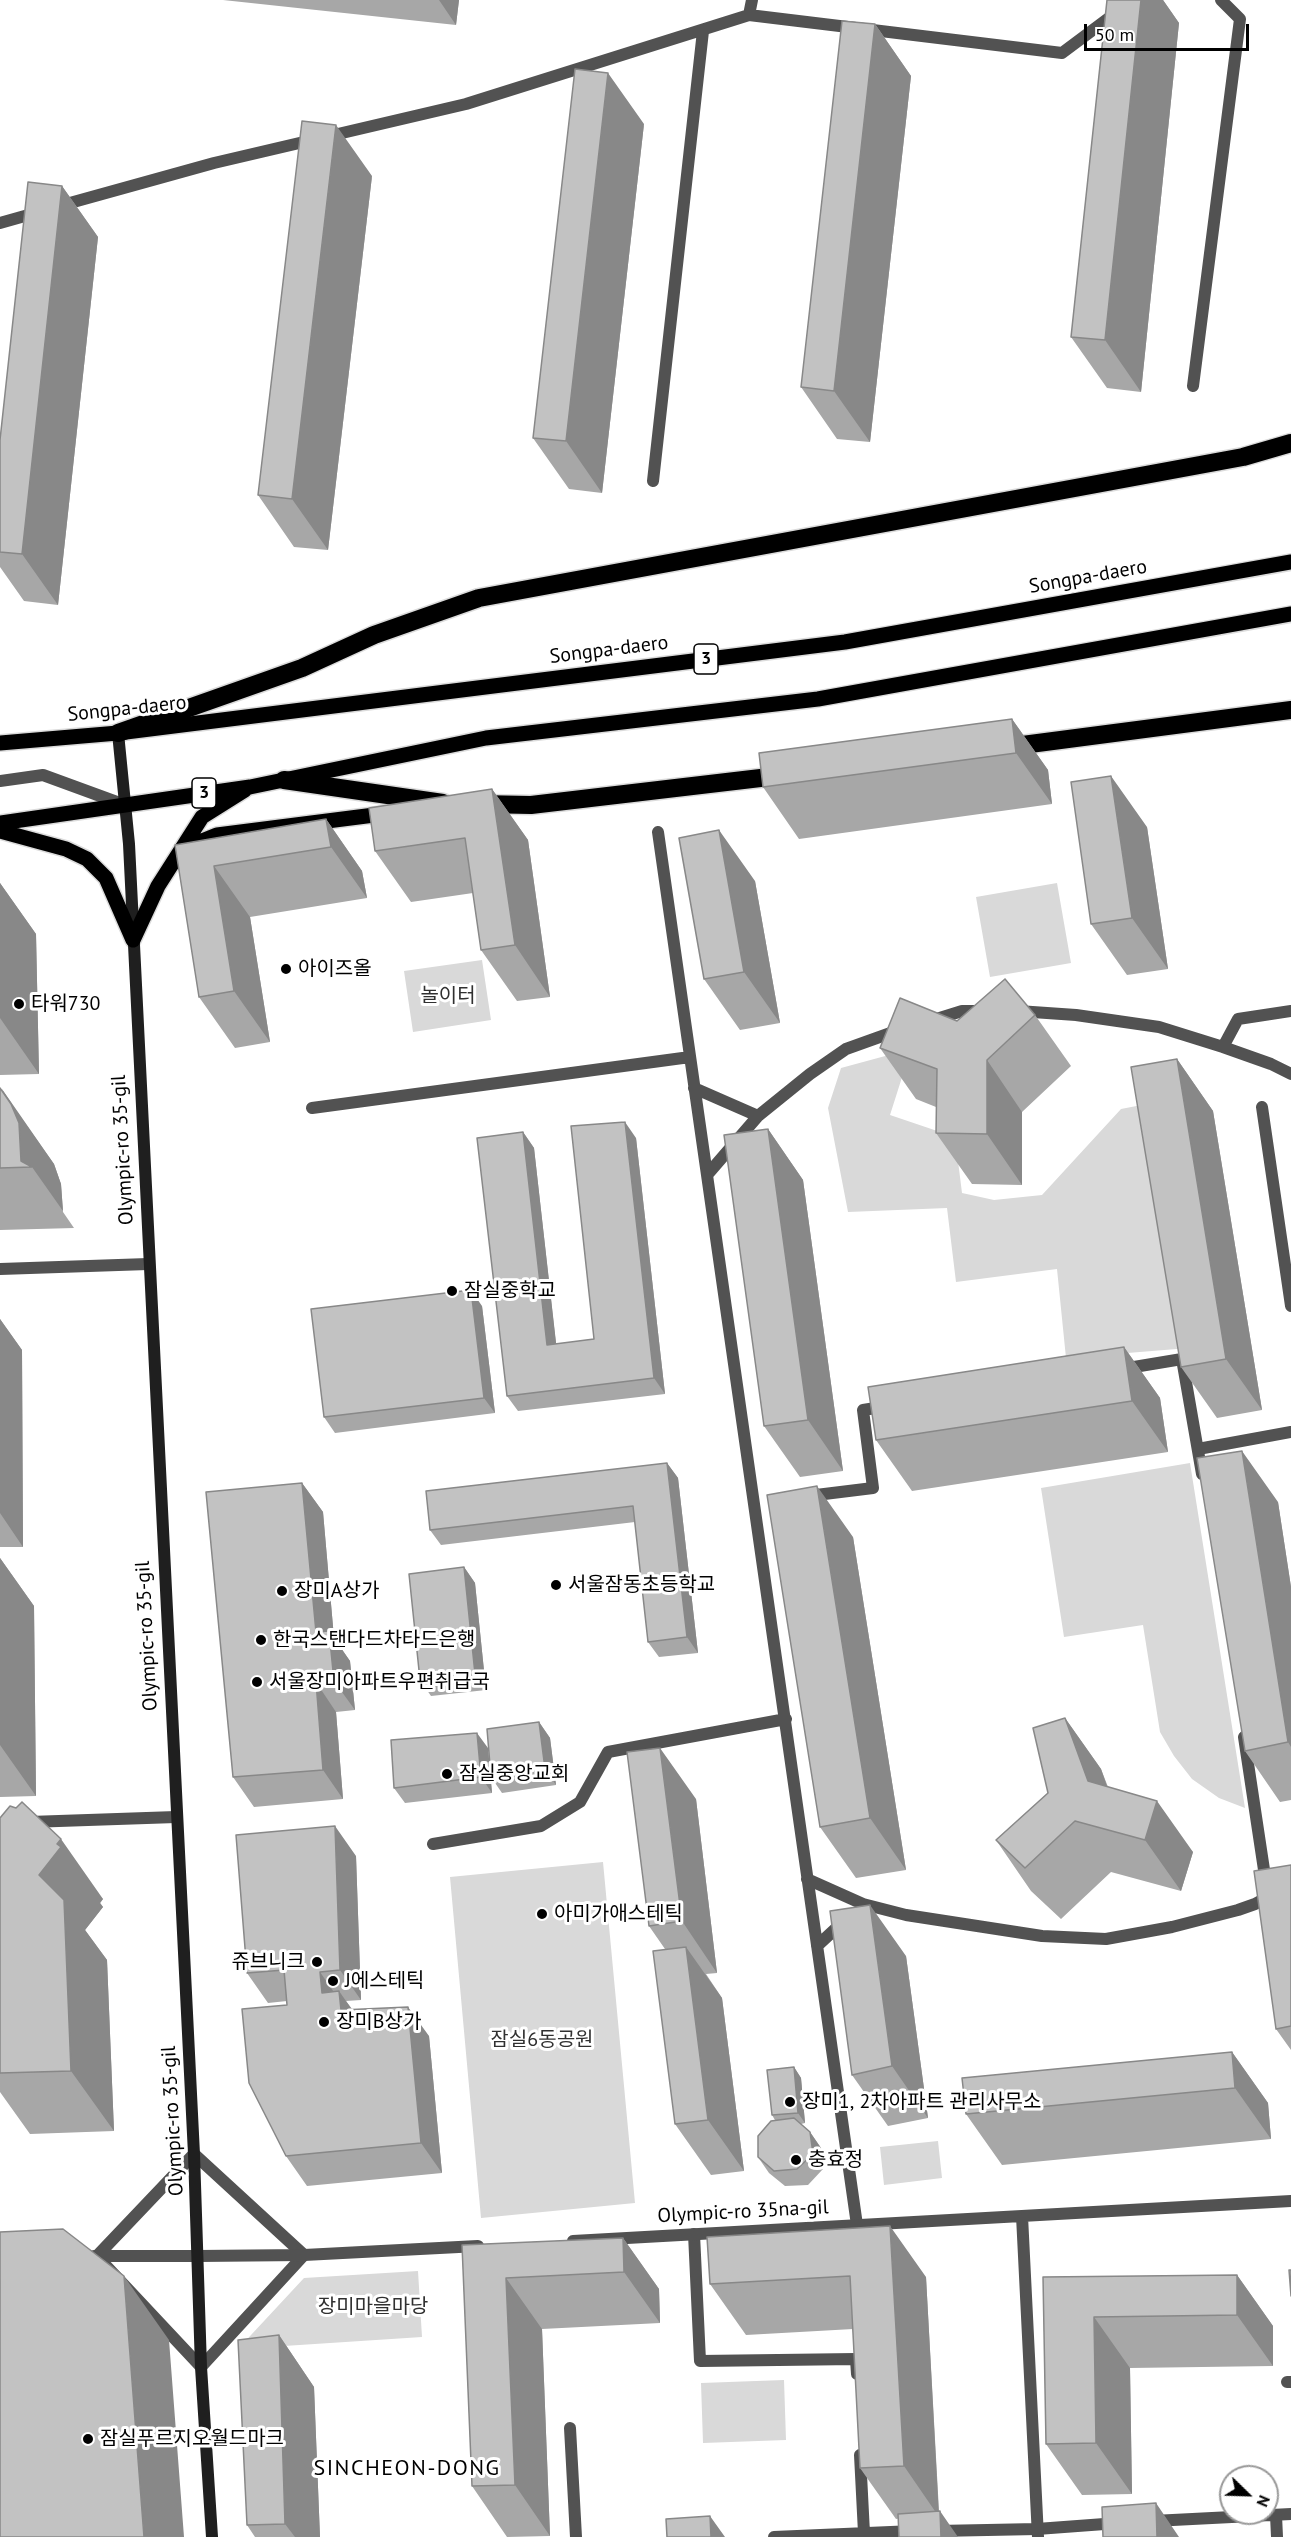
<!DOCTYPE html>
<meta charset="utf-8">
<style>
body{margin:0}
#map{position:relative;width:1291px;height:2537px;overflow:hidden;background:#fff;font-family:"PT Sans",sans-serif}
canvas{display:block}
.north{position:absolute;left:1219px;top:2465px;width:60px;height:60px;box-sizing:border-box;background:#fff;border:2px solid #999;border-radius:50%;rotate:113deg;font-size:16px;font-weight:700;line-height:24px;text-align:center;color:#000}
.north::after{content:'';display:block;margin:auto;width:21px;height:27px;background:#000;clip-path:polygon(50% 0,100% 100%,50% 72%,0 100%)}
.scale{position:absolute;left:1084px;top:24px;width:165px;height:27px;box-sizing:border-box;border:3px solid #000;border-top:0;padding-left:8px;font-size:18px;line-height:21px;white-space:nowrap;color:#000;-webkit-text-stroke:4px #fff;paint-order:stroke}
</style>
<div id="map">
<canvas width="1291" height="2537"></canvas>
<div class="north">N</div>
<div class="scale">50 m</div>
</div>
<script>
const ctx = document.querySelector('canvas').getContext('2d');
ctx.lineJoin = 'round';
function fillPath(path, color) {
  ctx.fillStyle = color;
  ctx.fill(path, 'evenodd');
}
function toPath(rows) {
  const path = new Path2D();
  for (const r of rows) {
    path.moveTo(r[0], r[1]);
    for (let i = 2; i < r.length; i += 2) path.lineTo(r[i], r[i + 1]);
  }
  return path;
}
function stroke(path, color, width, dash) {
  ctx.strokeStyle = color;
  ctx.lineWidth = width;
  ctx.lineCap = dash ? 'butt' : 'round';
  ctx.setLineDash(dash || []);
  ctx.stroke(path);
}
function drawText(font, color, halo, rows, align = 'center') {
  ctx.font = font + ' "PT Sans","Noto Sans KR",sans-serif';
  ctx.lineWidth = 6;
  ctx.setLineDash([]);
  ctx.textBaseline = 'middle';
  ctx.strokeStyle = halo;
  ctx.fillStyle = color;
  for (const [text, x, y, turn = 0] of rows) {
    ctx.save();
    ctx.translate(x, y);
    ctx.rotate((+turn || 0) * Math.PI / 180);
    ctx.textAlign = isNaN(turn) ? turn : align;
    if (halo) ctx.strokeText(text, 0, 0);
    ctx.fillText(text, 0, 0);
    ctx.restore();
  }
}
fillPath(toPath([
 [1057,883,1071,963,990,977,976,897],
 [482,960,491,1020,413,1032,404,971],
 [911,1049,890,1115,955,1137,962,1193,994,1200,1042,1195,1121,1109,1157,1102,1189,1348,1066,1358,1057,1269,956,1282,947,1208,848,1212,828,1108,841,1068],
 [1190,1463,1245,1808,1219,1798,1192,1779,1174,1756,1160,1732,1143,1625,1064,1637,1041,1488],
 [603,1862,635,2203,481,2218,450,1877],
 [938,2141,942,2178,884,2185,880,2147],
 [418,2271,422,2337,238,2349,304,2278],
 [784,2380,786,2440,703,2443,701,2383]
]), '#d9d9d9');
const primary = toPath([
 [0,743,118,733,845,642,1291,562],
 [0,823,250,787,486,738,818,699,1291,614],
 [0,831,66,849,87,859,106,878,133,940],
 [187,847,217,835,390,813],
 [133,940,158,886,202,817,245,790]
]);
const highway = toPath([
 [118,733,302,668,374,635,479,598,1243,457,1291,443],
 [1007,747,1291,710],
 [284,780,443,803],
 [480,804,531,805,786,775]
]);
stroke(primary, '#dbdbdb', 18);
stroke(highway, '#dbdbdb', 21);
stroke(toPath([
 [749,15,752,0],
 [59,206,214,163,466,104,749,15,1062,53,1133,0],
 [0,223,39,212],
 [1193,386,1240,19,1221,0],
 [653,481,703,31],
 [0,781,43,775,125,805],
 [658,832,857,2225],
 [1018,1011,1076,1015,1159,1027,1223,1047],
 [1291,1011,1238,1019,1223,1047,1271,1064,1291,1074],
 [930,1021,962,1011,983,1011],
 [694,1088,758,1116],
 [1262,1107,1291,1306],
 [312,1108,690,1057],
 [707,1175,758,1116,810,1074,846,1049,899,1030],
 [1122,1369,1182,1359,1202,1474],
 [1198,1449,1291,1432],
 [808,1496,873,1488,863,1410,888,1406],
 [1244,1737,1266,1883],
 [433,1844,541,1826,580,1802,608,1752,786,1719],
 [807,1879,863,1904,906,1915,1042,1936,1106,1939,1172,1927,1238,1910,1255,1904,1291,1884],
 [817,1946,844,1921],
 [194,2154,304,2255,201,2367,97,2256,194,2154],
 [694,2234,700,2361,856,2359,857,2374],
 [94,2256,198,2256],
 [1287,2382,1291,2382],
 [570,2428,576,2537],
 [860,2455,864,2533],
 [1276,2515,1277,2537],
 [1153,2521,1291,2514],
 [937,2531,1037,2529,1118,2523],
 [774,2537,914,2531]
]), '#525252', 12);
stroke(toPath([
 [0,1269,148,1264],
 [0,1823,176,1817],
 [1022,2216,1038,2537],
 [573,2241,1291,2201],
 [198,2256,304,2255,478,2246]
]), '#525252', 12);
stroke(toPath([
 [118,733,129,844,194,2154,201,2367,212,2537]
]), '#1f1f1f', 12);
stroke(primary, '#000', 15);
stroke(highway, '#000', 18);
fillPath(toPath([
 [223,0,459,0,456,25],
 [1107,0,1163,0,1179,23,1141,392,1107,388,1071,337],
 [875,24,911,76,870,442,837,439,801,387],
 [644,124,602,493,569,489,533,438],
 [372,176,328,550,294,547,258,495],
 [62,186,98,237,58,605,24,601,0,567,0,440],
 [1012,719,1048,770,1052,804,799,839,763,787],
 [492,789,528,840,550,997,517,1001,481,950,473,893,411,902,375,851],
 [326,819,362,871,367,898,250,917,270,1042,235,1048,199,997,175,845],
 [1147,827,1168,969,1127,975,1091,924],
 [755,881,780,1023,740,1030,704,979],
 [0,883,36,934,39,1074,0,1075],
 [1035,1015,1071,1066,1022,1112,1022,1185,972,1184,936,1133,936,1107,916,1099,880,1048,957,1021],
 [1177,1059,1213,1111,1262,1410,1217,1418,1181,1367],
 [0,1088,54,1164,61,1184,63,1212,74,1228,0,1230],
 [768,1129,803,1180,843,1471,800,1477,764,1426],
 [523,1132,534,1148,556,1344,594,1339,636,1138,665,1394,518,1411,507,1396],
 [482,1306,495,1413,335,1433,324,1417],
 [0,1319,22,1350,23,1547,0,1547],
 [1124,1347,1160,1398,1168,1452,912,1491,876,1440],
 [667,1463,678,1478,698,1653,659,1657,648,1642,635,1522,441,1545,430,1530],
 [302,1483,323,1512,334,1638,350,1661,355,1710,336,1712,343,1799,254,1807,233,1777],
 [1278,1502,1291,1587,1291,1800,1280,1802,1245,1751],
 [853,1537,906,1870,856,1878,820,1827],
 [0,1558,34,1606,36,1796,0,1797],
 [464,1567,475,1583,486,1690,431,1696,420,1680],
 [1065,1718,1101,1769,1108,1787,1193,1852,1181,1891,1111,1872,1061,1919,1031,1891,996,1840,1048,1793],
 [539,1722,550,1738,556,1785,502,1793,491,1777],
 [488,1748,492,1793,405,1803,394,1788],
 [696,1799,717,1973,706,1974,722,1998,744,2171,711,2175,675,2124,665,1949,649,1926],
 [0,1818,103,1899,100,1903,103,1907,85,1930,107,1960,114,2131,30,2134,0,2092],
 [356,1856,361,2000,346,2001,352,2009,429,2036,442,2173,307,2186,286,2156,287,2001,268,2003,247,1973],
 [1291,1865,1291,2050,1276,2029],
 [906,1956,928,2118,888,2126,852,2075],
 [1232,2052,1268,2103,1271,2139,1002,2165,966,2114],
 [794,2067,801,2078,805,2123,801,2124,810,2132,821,2148,823,2169,808,2185,785,2186,769,2173,758,2157,775,2120,772,2115],
 [707,2237,926,2277,939,2511,896,2519,860,2468,853,2329,746,2335,710,2284],
 [623,2238,659,2289,660,2323,542,2329,550,2536,507,2537,472,2486,462,2245],
 [1237,2275,1273,2326,1273,2366,1130,2368,1132,2494,1082,2495,1046,2444,1043,2277],
 [279,2335,314,2387,320,2537,255,2537,247,2525]
]), '#a7a7a7');
fillPath(toPath([
 [439,0,459,0,456,25],
 [1141,0,1163,0,1179,23,1141,392,1105,340],
 [875,24,911,76,870,442,834,391],
 [608,73,644,124,602,493,566,441],
 [336,125,372,176,328,550,292,499],
 [62,186,98,237,58,605,22,554],
 [1012,719,1048,770,1052,804,1016,753],
 [1111,776,1147,827,1168,969,1132,918],
 [492,789,528,840,550,997,515,945],
 [326,819,362,871,367,898,331,847],
 [719,830,755,881,780,1023,744,972],
 [214,866,250,917,270,1042,234,991],
 [0,883,36,934,39,1074,0,1018],
 [1177,1059,1213,1111,1262,1410,1226,1359],
 [987,1060,1022,1112,1022,1185,987,1134],
 [2,1089,54,1164,61,1184,63,1211,32,1167,21,1161],
 [625,1122,636,1138,665,1394,654,1378],
 [768,1129,803,1180,843,1471,808,1420],
 [523,1132,534,1148,558,1360,547,1345],
 [471,1290,482,1306,495,1413,484,1398],
 [0,1319,22,1350,23,1547,0,1513],
 [1124,1347,1160,1398,1168,1452,1132,1401],
 [1242,1451,1278,1502,1291,1587,1291,1747,1288,1742],
 [667,1463,678,1478,698,1653,687,1637],
 [302,1483,323,1512,334,1638,350,1661,355,1710,334,1681,316,1632],
 [817,1486,853,1537,906,1870,870,1818],
 [0,1558,34,1606,36,1796,0,1745],
 [464,1567,475,1583,486,1690,475,1674],
 [316,1682,336,1712,343,1799,323,1770],
 [1065,1718,1101,1769,1123,1832,1088,1781],
 [539,1722,550,1738,556,1785,545,1769],
 [477,1733,488,1748,492,1793,481,1777],
 [660,1748,696,1799,717,1973,682,1921],
 [1157,1801,1193,1852,1181,1891,1145,1840],
 [335,1826,356,1856,361,2000,340,1970],
 [61,1839,103,1899,100,1903,103,1907,85,1930,107,1960,114,2131,71,2071,39,1875,57,1844],
 [870,1905,906,1956,928,2118,892,2066],
 [686,1947,722,1998,744,2171,708,2120],
 [320,1972,340,2001,339,1991,360,2021,362,2039,322,1993],
 [408,2007,429,2036,442,2173,421,2143],
 [1232,2052,1268,2103,1271,2139,1235,2088],
 [794,2067,801,2078,805,2123,798,2113],
 [810,2132,821,2148,823,2169,813,2154],
 [890,2226,926,2277,939,2517,904,2466],
 [623,2238,659,2289,660,2323,624,2272],
 [1237,2275,1273,2326,1273,2366,1237,2315],
 [124,2276,169,2340,184,2537,144,2537],
 [506,2278,542,2329,550,2536,515,2485],
 [1094,2317,1130,2368,1132,2494,1096,2443],
 [279,2335,314,2387,320,2537,295,2537,285,2524],
 [1156,2503,1179,2537,1157,2537],
 [940,2511,958,2537,941,2537],
 [710,2516,725,2537,711,2537]
]), '#888');
const building = toPath([
 [1107,0,1141,0,1105,340,1071,337,1107,0],
 [842,21,875,24,834,391,801,387,842,21],
 [575,69,608,73,566,441,533,438,575,69],
 [302,121,336,125,292,499,258,495,302,121],
 [28,182,62,186,22,554,0,552,0,440,28,182],
 [1012,719,1016,753,763,787,759,753,1012,719],
 [1111,776,1132,918,1091,924,1071,782,1111,776],
 [492,789,515,945,481,950,465,838,375,851,369,808,492,789],
 [326,819,331,847,214,866,234,991,199,997,175,845,326,819],
 [719,830,744,972,704,979,679,838,719,830],
 [1005,979,1035,1015,987,1060,987,1134,936,1133,937,1069,880,1048,900,998,957,1021,1005,979],
 [1177,1059,1226,1359,1181,1367,1131,1067,1177,1059],
 [0,1088,11,1104,19,1123,21,1161,32,1167,0,1168,0,1088],
 [625,1122,654,1378,507,1396,477,1138,523,1132,547,1345,594,1339,571,1126,625,1122],
 [768,1129,808,1420,764,1426,724,1135,768,1129],
 [471,1290,484,1398,324,1417,311,1309,471,1290],
 [1124,1347,1132,1401,876,1440,868,1387,1124,1347],
 [1242,1451,1288,1742,1245,1751,1197,1458,1242,1451],
 [667,1463,687,1637,648,1642,633,1506,430,1530,426,1491,667,1463],
 [302,1483,316,1632,329,1631,334,1681,316,1682,323,1770,233,1777,206,1492,302,1483],
 [817,1486,870,1818,820,1827,767,1495,817,1486],
 [464,1567,475,1674,420,1680,409,1574,464,1567],
 [1065,1718,1088,1781,1157,1801,1145,1840,1075,1821,1025,1868,996,1840,1048,1793,1033,1728,1065,1718],
 [539,1722,545,1769,491,1777,487,1729,539,1722],
 [477,1733,481,1777,394,1788,391,1740,477,1733],
 [660,1748,682,1921,649,1926,627,1752,660,1748],
 [22,1802,61,1839,57,1844,61,1847,39,1875,64,1900,71,2071,0,2073,0,1818,10,1806,16,1808,22,1802],
 [335,1826,340,1970,320,1972,322,1993,339,1991,341,2010,408,2007,421,2143,286,2156,249,2083,242,2009,287,2005,284,1970,247,1973,236,1835,335,1826],
 [1291,1865,1291,2026,1276,2029,1254,1871,1291,1865],
 [870,1905,892,2066,852,2075,830,1911,870,1905],
 [686,1947,708,2120,675,2124,653,1951,686,1947],
 [1232,2052,1235,2088,966,2114,962,2078,1232,2052],
 [794,2067,798,2113,772,2115,767,2070,794,2067],
 [794,2118,810,2132,813,2154,797,2169,774,2171,758,2157,758,2136,771,2121,794,2118],
 [890,2226,904,2466,860,2468,850,2276,710,2284,707,2237,890,2226],
 [63,2229,124,2276,144,2537,0,2537,0,2232,63,2229],
 [623,2238,624,2272,506,2278,515,2485,472,2486,462,2245,623,2238],
 [1289,2270,1291,2270,1291,2296,1289,2270],
 [1237,2275,1237,2315,1094,2317,1096,2443,1046,2444,1043,2277,1237,2275],
 [279,2335,285,2524,247,2525,238,2340,279,2335],
 [1156,2503,1157,2537,1103,2537,1102,2507,1156,2503],
 [940,2511,941,2537,899,2537,898,2514,940,2511],
 [710,2516,711,2537,667,2537,666,2519,710,2516]
]);
fillPath(building, '#c2c2c2');
stroke(building, '#888', 1.5);
for (const [x, y, r, color] of [
 [286,969,6,"#000"],
 [19,1004,6,"#000"],
 [452,1291,6,"#000"],
 [556,1585,6,"#000"],
 [282,1591,6,"#000"],
 [261,1640,6,"#000"],
 [257,1682,6,"#000"],
 [447,1774,6,"#000"],
 [542,1914,6,"#000"],
 [317,1962,6,"#000"],
 [333,1981,6,"#000"],
 [324,2022,6,"#000"],
 [790,2102,6,"#000"],
 [796,2160,6,"#000"],
 [88,2439,6,"#000"]
]) {
  const dot = new Path2D();
  dot.arc(x, y, r, 0, 2 * Math.PI);
  ctx.fillStyle = color;
  ctx.fill(dot);
  stroke(dot, '#fff', 2);
}
for (const [x, y, w] of [
 [706,659,24],
 [204,793,24]
]) {
  const box = new Path2D();
  box.roundRect(x - w / 2, y - 15, w, 30, 4.5);
  ctx.fillStyle = '#fff';
  ctx.fill(box);
  stroke(box, '#000', 1.5);
}
drawText('bold 18px', '#000', null, [
 ["3",706,659],
 ["3",204,793]
]);
drawText('20px', '#000', '#fff', [
 ["Songpa-daero",1088,577,-10],
 ["Songpa-daero",609,650,-7],
 ["Songpa-daero",127,709,-6],
 ["Olympic-ro 35-gil",123,1150,-93],
 ["Olympic-ro 35-gil",147,1636,-93],
 ["Olympic-ro 35-gil",173,2121,-93],
 ["Olympic-ro 35na-gil",743,2212,-3]
]);
drawText('20px', '#000', '#fff', [
 ["아이즈올",298,969],
 ["타워730",31,1004],
 ["잠실중학교",464,1291],
 ["서울잠동초등학교",568,1585],
 ["장미A상가",294,1591],
 ["한국스탠다드차타드은행",273,1640],
 ["서울장미아파트우편취급국",269,1682],
 ["잠실중앙교회",459,1774],
 ["아미가애스테틱",554,1914],
 ["쥬브니크",305,1962,"right"],
 ["J에스테틱",345,1981],
 ["장미B상가",336,2022],
 ["장미1, 2차아파트 관리사무소",802,2102],
 ["충효정",808,2160],
 ["잠실푸르지오월드마크",100,2439]
], 'left');
drawText('20px', '#303030', '#fff', [
 ["놀이터",448,996],
 ["잠실6동공원",542,2040],
 ["장미마을마당",373,2307]
]);
ctx.letterSpacing = '1.5px';
drawText('22px', '#000', '#fff', [
 ["SINCHEON-DONG",407,2469]
]);
ctx.letterSpacing = '0px';
</script>
